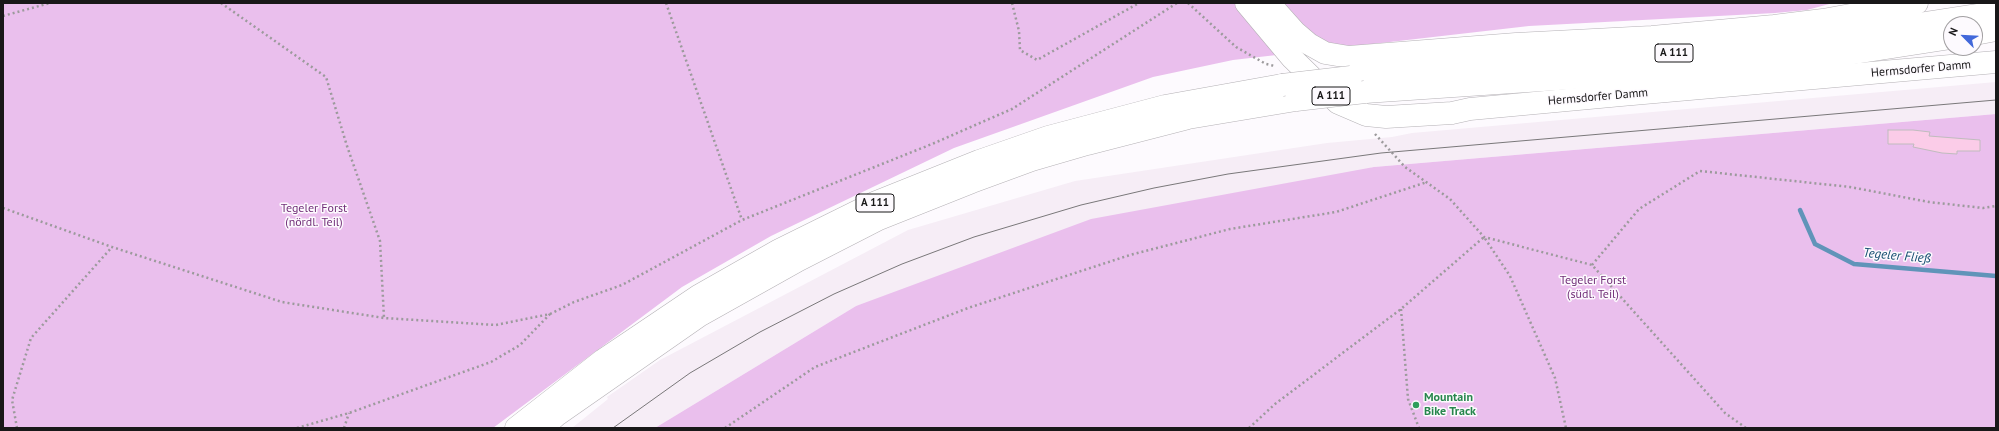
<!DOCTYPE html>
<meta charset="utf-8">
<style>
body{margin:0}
#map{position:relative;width:1999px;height:431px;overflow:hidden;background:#fdfafe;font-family:"PT Sans",sans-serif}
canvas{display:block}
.frame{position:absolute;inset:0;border:4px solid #191819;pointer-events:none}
.north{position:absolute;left:1943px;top:16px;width:40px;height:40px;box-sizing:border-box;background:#fdfafe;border:1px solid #a2a0a2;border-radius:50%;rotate:294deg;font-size:11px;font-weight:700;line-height:16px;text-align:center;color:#191819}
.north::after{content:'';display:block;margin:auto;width:14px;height:18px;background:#4268da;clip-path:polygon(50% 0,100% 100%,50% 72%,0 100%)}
</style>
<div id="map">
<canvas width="1999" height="431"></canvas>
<div class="frame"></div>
<div class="north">N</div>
</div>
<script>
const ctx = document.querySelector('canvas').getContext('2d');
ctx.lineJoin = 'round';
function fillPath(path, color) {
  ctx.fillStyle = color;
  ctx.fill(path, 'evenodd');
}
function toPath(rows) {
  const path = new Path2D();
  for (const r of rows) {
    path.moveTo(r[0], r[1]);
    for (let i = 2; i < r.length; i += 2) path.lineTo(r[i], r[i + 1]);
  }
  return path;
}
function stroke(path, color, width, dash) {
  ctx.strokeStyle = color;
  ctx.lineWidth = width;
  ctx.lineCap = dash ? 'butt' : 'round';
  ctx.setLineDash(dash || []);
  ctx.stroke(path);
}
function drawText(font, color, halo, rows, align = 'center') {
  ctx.font = font + ' "PT Sans",sans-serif';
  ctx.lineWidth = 3;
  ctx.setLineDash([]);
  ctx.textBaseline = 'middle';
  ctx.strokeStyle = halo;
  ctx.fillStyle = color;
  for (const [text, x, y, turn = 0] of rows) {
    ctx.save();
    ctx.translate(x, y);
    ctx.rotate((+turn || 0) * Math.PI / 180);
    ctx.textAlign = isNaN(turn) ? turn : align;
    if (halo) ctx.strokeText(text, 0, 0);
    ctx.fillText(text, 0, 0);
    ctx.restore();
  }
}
fillPath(toPath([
 [1996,82,1996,114,1374,167,856,306,655,428,572,428,608,399,607,397,660,360,908,230,1075,181,1327,143,1392,137,1412,133]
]), '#f6edf6');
fillPath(toPath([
 [3,3,1833,3,1807,10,1775,13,1529,26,1233,60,1153,77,954,148,771,236,682,287,493,428,3,428],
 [1996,114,1996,428,655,428,856,306,1091,219,1374,167]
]), '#eabfed');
stroke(toPath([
 [1800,210,1815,244,1854,264,1996,276]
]), '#6094b9', 4.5);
const building = toPath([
 [1888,130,1913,130,1930,132,1929,136,1980,140,1980,151,1957,151,1957,154,1942,153,1913,147,1914,144,1888,144,1888,130]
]);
fillPath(building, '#fbcce8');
stroke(building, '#c0bcbe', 1);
const major = toPath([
 [1246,3,1292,58,1338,103,1366,115,1386,117,1452,113,1470,109,1621,95,1996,62],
 [1269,3,1295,32,1309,44,1325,53,1349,57,1516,44,1652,37,1774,26,1823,20,1917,3]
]);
const highway = toPath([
 [1975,34,1996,30],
 [1351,77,1722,50,1802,42,1996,12],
 [1365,92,1720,68,1822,58,1951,38],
 [516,428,603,360,698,296,779,250,874,203,979,161,1048,137,1165,106,1282,85],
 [542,428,557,415,699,316,799,260,879,219,972,182,1032,160,1087,144,1188,118,1296,100]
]);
stroke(major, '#b4b1b5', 23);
stroke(highway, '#b4b1b5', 23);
stroke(toPath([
 [221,3,326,77,347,146,380,241,384,318],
 [666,3,742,220],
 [1012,3,1019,31,1020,50,1037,60,1139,3],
 [1188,3,1236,47,1266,64,1275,66],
 [3,16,50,3],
 [1375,134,1405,167,1450,199,1484,237,1592,265,1725,413,1746,428],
 [3,208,112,247,282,302,384,318,496,325,550,314,574,302,622,285,742,220,932,144,1012,109,1177,3],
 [1592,265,1639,209,1700,171,1850,187,1929,202,1983,208,1996,206],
 [1401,309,1408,399,1419,428],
 [17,428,12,400,31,338,112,247],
 [297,428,349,413,491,362,520,345,550,314],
 [344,428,349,413],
 [725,428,815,367,968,308,1130,255,1230,229,1336,212,1427,182],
 [1249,428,1275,404,1401,309,1484,237,1510,276,1555,378,1566,428]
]), '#9c9a9c', 2.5, [2, 3]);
stroke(major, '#fff', 22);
stroke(highway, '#fff', 22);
stroke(toPath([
 [613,428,690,373,760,332,834,294,902,264,974,237,1081,205,1154,188,1228,174,1381,153,1996,100]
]), '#7a787a', 1);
const highwayBridge = toPath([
 [1282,85,1351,77],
 [1296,100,1365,92]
]);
stroke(highwayBridge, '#b4b1b5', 23, []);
stroke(highwayBridge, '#fff', 22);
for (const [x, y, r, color] of [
 [1416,405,4,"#2e9e5b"]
]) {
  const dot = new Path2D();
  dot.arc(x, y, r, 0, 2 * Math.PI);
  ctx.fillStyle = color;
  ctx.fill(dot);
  stroke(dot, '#fdfafe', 1.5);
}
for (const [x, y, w] of [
 [1674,53,38],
 [1331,96,38],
 [875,203,38]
]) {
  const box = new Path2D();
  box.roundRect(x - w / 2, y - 9, w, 18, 3);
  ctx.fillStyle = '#fdfafe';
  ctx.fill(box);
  stroke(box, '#191819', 1);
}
drawText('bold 11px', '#191819', null, [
 ["A 111",1674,53],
 ["A 111",1331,96],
 ["A 111",875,203]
]);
drawText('12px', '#191819', '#fdfafe', [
 ["Hermsdorfer Damm",1921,69,-5],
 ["Hermsdorfer Damm",1598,97,-5]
]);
drawText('12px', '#722f79', '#fdfafe', [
 ["Tegeler Forst",314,209],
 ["(nördl. Teil)",314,223],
 ["Tegeler Forst",1593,281],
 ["(südl. Teil)",1593,295]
]);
drawText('bold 12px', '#27864d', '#fdfafe', [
 ["Mountain",1424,398],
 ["Bike Track",1424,412]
], 'left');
drawText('italic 13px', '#144d70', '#fdfafe', [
 ["Tegeler Fließ",1897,256,5]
]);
</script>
